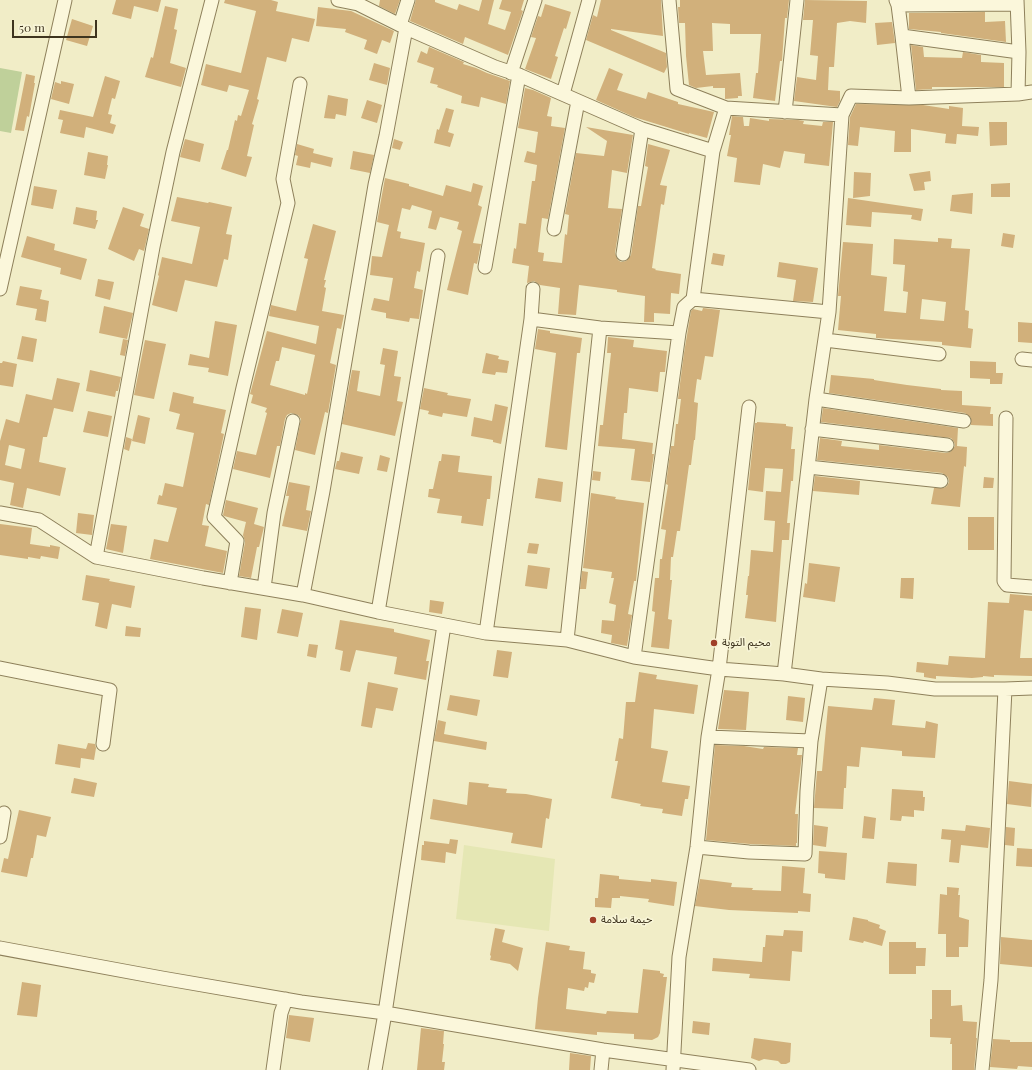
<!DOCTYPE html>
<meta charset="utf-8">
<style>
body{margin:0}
#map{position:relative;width:1032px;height:1070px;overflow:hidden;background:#f1edc7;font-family:"Playfair Display",serif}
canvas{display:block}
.scale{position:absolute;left:12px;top:20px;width:85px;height:18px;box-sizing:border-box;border:2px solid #3e341f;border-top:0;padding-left:5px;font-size:12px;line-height:14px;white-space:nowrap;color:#3e341f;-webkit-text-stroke:3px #f8f5d7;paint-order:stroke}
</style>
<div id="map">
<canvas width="1032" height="1070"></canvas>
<div class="scale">50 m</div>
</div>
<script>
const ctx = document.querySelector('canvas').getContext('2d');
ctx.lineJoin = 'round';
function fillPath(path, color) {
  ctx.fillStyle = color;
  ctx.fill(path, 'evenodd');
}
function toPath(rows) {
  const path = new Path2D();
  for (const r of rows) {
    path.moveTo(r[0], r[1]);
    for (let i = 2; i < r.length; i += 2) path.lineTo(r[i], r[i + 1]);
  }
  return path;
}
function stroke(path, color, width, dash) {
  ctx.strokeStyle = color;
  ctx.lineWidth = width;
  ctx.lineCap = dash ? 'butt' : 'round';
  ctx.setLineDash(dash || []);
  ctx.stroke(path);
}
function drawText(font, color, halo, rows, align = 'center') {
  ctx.font = font + ' "Playfair Display","Noto Sans Arabic",serif';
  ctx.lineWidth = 3;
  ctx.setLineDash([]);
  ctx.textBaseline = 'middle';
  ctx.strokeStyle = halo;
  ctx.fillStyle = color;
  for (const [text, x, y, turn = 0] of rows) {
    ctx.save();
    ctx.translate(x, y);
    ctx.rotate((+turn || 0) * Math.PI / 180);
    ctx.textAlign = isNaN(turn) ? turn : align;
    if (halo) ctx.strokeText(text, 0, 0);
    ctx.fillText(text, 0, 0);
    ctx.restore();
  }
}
fillPath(toPath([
 [464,845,555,859,549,931,456,919]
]), '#e5e7b4');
fillPath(toPath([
 [0,68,22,72,11,133,0,131]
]), '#bfd09a');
fillPath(toPath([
 [116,0,161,0,158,12,134,6,131,19,112,14],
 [225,0,271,0,278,2,276,11,315,19,309,42,292,38,286,62,267,57,257,99,259,100,252,124,254,125,247,156,252,157,246,177,221,169,227,150,228,150,235,120,237,121,238,115,241,116,249,90,229,85,227,92,201,85,206,64,241,73,256,11,224,3],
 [380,0,400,0,395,14,379,6],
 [416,0,435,0,435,2,457,10,459,4,479,11,482,0,494,0,488,24,505,30,511,12,499,9,502,0,524,0,521,10,523,11,508,55,465,37,463,44,410,21],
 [601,0,661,0,663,36,611,29,611,30,666,53,667,67,664,73,586,40,593,15,597,17],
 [680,0,789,0,787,18,785,18,782,61,780,61,775,101,753,98,756,73,758,73,761,34,730,34,730,24,712,23,713,51,703,51,706,75,740,73,742,96,738,96,738,98,725,99,725,88,713,88,713,86,696,88,689,85,686,56,685,23,679,23,678,7,680,7],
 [805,0,867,1,866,23,850,21,837,23,834,67,829,67,828,90,840,91,840,101,837,107,794,101,797,77,816,80,818,56,810,55,813,20,803,20],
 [545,4,571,12,566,29,564,28,555,56,558,57,551,79,525,69,536,38,531,37,538,16,541,17],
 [165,6,178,9,174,29,177,30,170,63,186,68,181,87,145,77,151,57,153,58],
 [318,7,351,11,394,31,390,43,382,40,377,54,364,49,367,40,345,32,346,29,316,26],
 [985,12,985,22,1005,21,1006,42,941,33,941,32,909,29,909,13],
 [72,19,93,26,87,46,66,40],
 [892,22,895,43,877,45,875,23],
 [911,45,923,47,924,57,962,58,963,52,981,55,981,62,1004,63,1004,87,932,87,932,89,916,90],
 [429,47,464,62,463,64,476,68,487,73,510,81,506,104,481,97,479,107,461,103,462,96,437,87,438,85,430,83,434,68,417,62,421,51,427,54],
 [374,63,390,68,387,85,369,80],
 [609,68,623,74,617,90,646,99,648,92,678,102,678,104,714,112,707,138,689,133,689,134,634,117,596,100],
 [26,74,35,76,34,83,35,83,29,117,27,116,24,131,15,130],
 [105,76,120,81,115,99,112,98,108,114,112,115,110,123,116,125,113,134,86,127,84,138,60,133,63,120,58,119,60,110,93,117],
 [61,81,74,84,69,104,51,99,55,82,61,84],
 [525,88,533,90,551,98,547,116,552,117,551,126,565,128,548,219,542,218,538,252,544,253,543,261,562,263,565,234,567,235,569,215,565,214,576,153,604,156,607,141,586,127,633,135,627,173,612,170,608,208,622,209,615,253,618,260,621,262,626,261,631,255,638,206,641,206,648,167,645,166,648,144,670,150,660,185,667,186,664,205,661,204,652,268,656,269,655,270,681,274,679,294,671,293,670,314,654,313,654,322,644,322,645,296,617,292,617,290,579,285,576,315,558,314,560,288,540,285,534,281,527,283,529,266,512,263,514,248,516,249,519,223,526,224,532,181,535,181,537,165,524,162,527,151,535,153,538,132,518,128],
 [328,95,348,99,346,116,336,114,335,119,324,118],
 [367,100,382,105,377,123,361,118],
 [856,104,923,105,949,109,949,106,963,108,962,126,979,127,978,136,957,134,956,144,945,143,946,134,911,129,911,152,894,152,895,131,860,127,858,146,848,145,850,117],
 [446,108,454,110,448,132,454,134,450,147,434,143,437,129,439,130],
 [732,116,743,117,744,126,749,126,750,118,769,121,769,119,798,120,804,121,803,124,822,126,823,122,833,122,829,166,804,163,805,154,784,151,780,168,763,164,760,185,734,182,737,158,727,156,731,135,729,135],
 [989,122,1007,122,1007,145,990,146],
 [185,139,204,144,200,162,180,157],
 [394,139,403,142,400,150,392,148],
 [297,144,314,149,313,153,333,158,331,167,311,162,310,168,296,165,298,156,295,155],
 [353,151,374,155,370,173,350,169],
 [88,152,108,156,107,165,108,165,105,179,84,175],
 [930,171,931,181,924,182,925,190,914,191,909,174],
 [854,172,871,173,870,196,853,198],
 [385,178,409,184,409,186,443,196,446,185,471,192,473,183,483,186,478,205,482,207,473,243,481,244,477,264,474,263,468,295,447,290,462,231,457,229,459,222,440,217,436,230,428,228,432,211,412,205,410,210,402,208,397,231,401,232,400,238,425,243,420,272,417,271,414,288,423,290,419,319,410,318,409,322,386,318,386,313,371,310,374,298,389,301,393,278,370,275,372,256,382,257,389,225,377,222],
 [1010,183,1010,197,991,197,991,184],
 [34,186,57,190,53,209,31,205],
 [973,193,972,214,950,211,952,195],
 [177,197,208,203,209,202,232,207,226,234,232,235,228,260,224,259,217,287,185,280,177,312,152,305,159,276,158,275,162,257,192,264,200,227,171,221],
 [848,198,923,209,921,221,911,219,912,215,872,212,871,227,846,225],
 [76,207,97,211,96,220,98,220,95,229,73,224],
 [123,207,144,214,140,226,149,229,144,251,139,249,134,261,108,249],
 [313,224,336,231,324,280,326,280,324,287,326,288,322,311,344,315,341,329,337,328,330,363,336,365,328,413,325,412,315,455,295,450,301,419,298,415,291,413,287,415,285,419,280,446,277,446,270,478,233,469,237,451,256,455,267,413,265,412,267,408,251,403,253,395,250,394,267,331,316,344,319,326,269,316,271,305,296,311,308,259,304,258],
 [282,347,315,355,307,394,305,393,305,395,270,385,276,361,279,361],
 [1003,233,1015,235,1013,248,1001,246],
 [27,236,55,244,54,250,87,259,81,280,60,274,61,268,21,257],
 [938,238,952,239,951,248,970,249,965,310,969,311,968,328,973,329,971,348,942,345,942,342,876,338,876,334,838,330,841,296,838,296,843,242,873,244,871,275,887,277,884,311,906,313,908,292,903,291,905,265,893,264,894,239,938,242],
 [922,299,946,302,944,321,920,319],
 [713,253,725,255,723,266,711,264],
 [779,262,818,268,813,302,793,301,796,280,777,277],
 [98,279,114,282,110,300,95,296],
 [20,286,42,290,40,299,49,301,46,322,35,320,37,309,16,305],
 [104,306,133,313,127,339,99,333],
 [703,308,720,310,713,357,705,356,701,380,697,379,694,402,698,403,695,440,694,440,691,465,689,465,680,531,677,531,673,557,671,557,670,580,672,580,668,619,672,620,669,649,651,647,655,612,652,611,655,578,659,578,660,559,662,559,666,530,661,529,668,485,666,484,671,446,674,446,676,424,678,424,681,399,678,399,684,353,691,311,693,309,702,311],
 [215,321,237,325,228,376,208,372,209,368,188,365,190,354,209,358],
 [1018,322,1032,323,1032,343,1018,342],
 [538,329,550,331,550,333,582,338,580,353,577,353,567,450,545,447,556,353,535,349],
 [22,336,37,339,33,362,17,359],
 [608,337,634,340,633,347,667,351,665,372,660,372,658,392,629,388,627,413,624,413,622,439,653,443,652,454,654,454,650,482,631,480,635,449,598,446,600,425,603,425,611,353,607,353],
 [123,339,128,340,125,356,120,355],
 [145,340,166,344,154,399,134,395],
 [383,348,398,351,394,376,401,377,397,401,403,402,395,436,342,424,352,370,360,371,357,391,380,396,385,365,380,364],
 [486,353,499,356,498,359,509,361,507,373,496,372,495,375,482,373],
 [3,361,17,364,13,387,0,385,0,363,2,363],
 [970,361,996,362,996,373,1003,373,1002,384,990,384,990,379,970,378],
 [90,370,121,377,118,391,116,391,115,397,86,391],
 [831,375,874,379,874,380,907,385,941,389,941,390,962,391,962,405,991,407,990,414,993,414,993,426,971,425,971,418,965,413,829,393],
 [57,378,80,383,73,412,54,408,47,437,43,437,39,462,66,468,60,496,27,488,23,508,10,505,14,483,0,480,0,441,6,419,19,423,26,394,52,400],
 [9,445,25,449,21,469,5,465],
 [424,388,448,393,447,395,471,399,467,417,443,413,442,417,428,414,429,411,420,409],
 [173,392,194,397,193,403,226,410,221,433,224,434,209,505,206,504,202,525,209,526,205,546,227,551,223,573,150,559,154,539,168,542,177,508,157,504,159,495,162,496,165,483,183,487,194,433,176,429,180,414,169,411],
 [495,404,508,407,501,444,493,442,493,440,471,436,474,417,492,421],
 [823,408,958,428,957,446,967,447,966,467,964,466,960,507,931,504,934,488,944,488,947,486,949,482,948,477,942,473,817,460,820,438,842,441,841,446,879,450,879,445,946,453,950,452,955,446,954,442,951,438,821,422],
 [88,411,112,416,108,437,83,432],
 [138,415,150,418,145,444,132,441],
 [757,422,786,424,786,426,793,427,791,449,795,449,793,481,791,481,787,523,790,523,789,540,782,540,776,622,745,618,748,595,746,595,748,576,749,576,751,550,773,552,775,521,764,520,766,491,781,492,783,469,765,468,763,492,748,490,755,423,757,423],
 [126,437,132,439,129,451,124,449],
 [341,452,363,457,359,474,335,469,337,461,339,461],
 [442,454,460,456,458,472,492,476,490,499,487,499,483,526,461,523,462,516,437,513,440,499,428,497,429,489,433,489,439,461,441,461],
 [380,455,390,458,387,472,377,470],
 [593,471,601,472,600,481,592,480],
 [815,476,860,481,859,495,813,491],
 [984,477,994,478,993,488,983,488],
 [538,478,563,482,561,502,535,498],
 [289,482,310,486,306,510,311,511,307,531,282,526,289,496,286,496],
 [591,493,616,497,615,499,644,503,636,581,634,581,628,614,632,615,627,646,611,643,612,635,601,633,602,620,614,621,616,605,609,603,614,578,611,578,612,572,583,568],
 [226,500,258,508,254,524,264,527,259,547,257,547,251,578,239,576,245,542,243,535,246,522,224,516,223,515],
 [78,513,94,515,92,535,76,533],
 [968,517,994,517,994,550,968,550],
 [0,524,32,528,30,544,50,547,50,545,60,547,58,559,41,556,40,559,28,557,28,559,0,555],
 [111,524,127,526,123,553,106,549],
 [529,543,539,544,537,554,527,553],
 [809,563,840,567,835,602,803,597,805,583,807,584],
 [528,565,550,568,547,589,525,586],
 [582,571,588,572,586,589,580,589],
 [86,575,110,579,109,581,135,586,131,608,112,604,107,629,95,626,99,603,82,600],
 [901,578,914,578,913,599,900,598],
 [1010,594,1032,596,1032,611,1024,610,1020,658,1032,658,1032,676,994,675,994,677,983,676,983,677,972,678,936,676,936,679,924,677,924,673,916,672,917,662,948,665,949,656,985,658,988,602,1009,603],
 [430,600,444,602,442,614,429,612],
 [245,607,261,609,257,640,241,637],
 [282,609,303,613,298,637,277,633],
 [340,620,394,629,394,632,430,640,426,661,429,661,426,680,394,674,397,657,356,650,350,672,340,670,343,651,335,649],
 [126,626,141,628,140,637,125,636],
 [309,644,318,645,316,658,307,656],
 [497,650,512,652,508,678,493,676],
 [639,672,657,675,656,679,698,685,694,714,654,709,651,748,668,751,662,782,690,786,688,799,685,799,682,816,662,813,663,809,640,806,641,804,611,798,618,761,615,761,619,738,623,739,626,702,635,702],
 [368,682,398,688,393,711,376,708,372,728,361,726],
 [724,690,749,692,746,730,718,729],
 [450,695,480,700,477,716,447,710],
 [788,696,805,698,803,722,786,720],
 [874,698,895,700,892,725,925,728,926,721,938,724,935,758,902,756,902,751,861,747,859,767,847,766,846,788,844,788,843,809,814,808,817,771,822,771,828,706,872,710],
 [438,720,446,722,444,734,487,742,486,750,434,741],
 [88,743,95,744,96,748,94,760,81,758,80,768,55,764,58,744,86,749],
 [715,745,744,746,763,749,764,747,798,748,797,755,802,755,795,814,798,814,797,843,796,843,796,846,750,844,706,840],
 [74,778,97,783,94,797,71,793],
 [1009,781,1032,784,1031,807,1007,804],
 [469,782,489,784,488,787,507,789,506,793,526,794,552,799,549,819,546,818,542,848,511,843,513,833,430,819,433,799,467,805],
 [892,789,923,791,923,797,925,797,924,811,914,810,914,817,902,816,901,821,890,820],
 [19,810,51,817,46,837,37,835,33,858,31,858,27,877,1,872,4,858,8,859],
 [864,816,876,818,874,839,862,838],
 [814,825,828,827,826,847,813,845],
 [966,825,990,828,988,848,961,845,959,863,949,862,951,840,941,839,942,829,965,831],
 [1006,827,1015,828,1014,846,1005,845],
 [450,839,458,840,456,854,446,852,445,863,421,860,422,845,424,845,424,841,449,844],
 [1017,848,1032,849,1032,867,1016,866],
 [819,851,847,853,845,880,825,878,825,874,818,873],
 [888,862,917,864,916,886,886,883],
 [782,866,805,868,803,893,811,894,810,912,798,911,798,913,729,910,695,906,700,879,732,883,731,887,753,888,752,890,781,891],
 [600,874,619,876,619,879,651,882,651,879,677,882,674,906,648,902,649,899,620,896,620,898,612,898,611,908,595,907,595,898,598,898],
 [947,887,959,888,958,895,960,895,959,917,969,920,968,947,959,947,959,957,946,957,946,934,938,934,940,894,947,895],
 [853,917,868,920,868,921,880,925,879,928,886,931,882,946,864,941,863,943,849,940],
 [495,928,505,930,502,942,523,948,518,971,510,964,490,960,491,956,490,955],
 [784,930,803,931,802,952,792,951,790,981,749,978,750,974,712,971,713,958,762,962,763,947,765,947,766,935,783,936],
 [1001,937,1032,940,1032,967,1000,964],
 [546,942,570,946,569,950,585,952,583,969,591,970,591,973,596,974,594,983,589,982,588,988,585,987,584,991,568,988,566,1009,606,1014,607,1011,638,1013,643,969,660,971,660,973,664,974,663,977,667,977,660,1033,658,1037,652,1040,634,1039,634,1034,597,1032,597,1035,535,1029,538,998],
 [889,942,916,942,916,948,926,948,925,966,916,966,916,974,889,974],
 [22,982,41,985,37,1017,17,1015],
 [932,990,951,990,951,1006,962,1005,963,1021,977,1022,976,1038,977,1038,974,1070,952,1070,952,1044,950,1044,951,1038,930,1037,930,1019,932,1019],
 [289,1015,314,1018,310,1042,286,1038],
 [693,1021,710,1023,709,1035,692,1033],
 [421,1028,444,1031,443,1044,444,1044,442,1062,445,1062,444,1070,417,1070],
 [754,1038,791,1043,790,1062,786,1064,781,1064,778,1061,764,1059,759,1061,751,1058],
 [993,1039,1010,1040,1010,1042,1032,1042,1032,1067,1018,1066,1017,1069,990,1067],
 [570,1053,591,1056,590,1070,569,1070]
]), '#d1b07b');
const minor = toPath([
 [338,0,358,4,406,28,495,67,519,75,642,129,713,151,726,108,677,89,669,0],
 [896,0,898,5,902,36,909,98],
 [1017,0,1019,52,1018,94],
 [898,5,1017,4],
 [400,25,408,0],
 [902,36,1019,52],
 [511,73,535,0],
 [563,94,589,0],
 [726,108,842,115],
 [785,112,797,0],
 [554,229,578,101],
 [623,254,642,129],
 [485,267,519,75],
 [0,289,65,0],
 [693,299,829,312],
 [531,319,600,328,679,333],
 [825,340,939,354],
 [1022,359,1032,360],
 [816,399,964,421],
 [1006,418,1004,581,1007,585,1032,587],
 [812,429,947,445],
 [808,467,941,481],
 [0,513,39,520,96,557,203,578,303,595,378,612,486,633,567,640,634,657,719,669,784,674,821,679,887,683,935,689,1005,689,1032,688],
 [96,557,153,247,173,152,212,0],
 [230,583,237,541,214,517,243,388,288,203,283,179,300,84],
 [264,588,274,513,293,421],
 [303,595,323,491,375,185,386,136,406,28],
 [378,612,438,256],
 [486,633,531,319,533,289],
 [567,640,600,328],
 [634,657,679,333,684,307,693,299,713,151],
 [0,668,110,690,103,744],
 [784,674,816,399,829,312,842,115,851,96,909,98,1018,94,1032,92],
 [708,737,811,741],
 [0,837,4,813],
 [697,847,749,852,805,854,807,791,811,741,821,679],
 [0,948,162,978,301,1002,385,1013,603,1050,749,1070],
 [273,1070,281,1013,286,999],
 [375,1070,385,1013,444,625],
 [601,1070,603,1050],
 [673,1070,679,957,697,847,708,737,719,669,749,407],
 [982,1070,991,980,1005,689]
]);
stroke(minor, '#8e805b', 15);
stroke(minor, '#fbf7db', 13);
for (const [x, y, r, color] of [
 [714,643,4,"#a03f28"],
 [593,920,4,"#a03f28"]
]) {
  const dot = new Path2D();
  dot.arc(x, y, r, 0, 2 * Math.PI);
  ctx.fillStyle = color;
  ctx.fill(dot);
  stroke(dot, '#f8f5d7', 1.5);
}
drawText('11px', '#3e341f', '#f8f5d7', [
 ["مخيم التوبة",722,643],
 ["خيمة سلامة",601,920]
], 'left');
</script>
